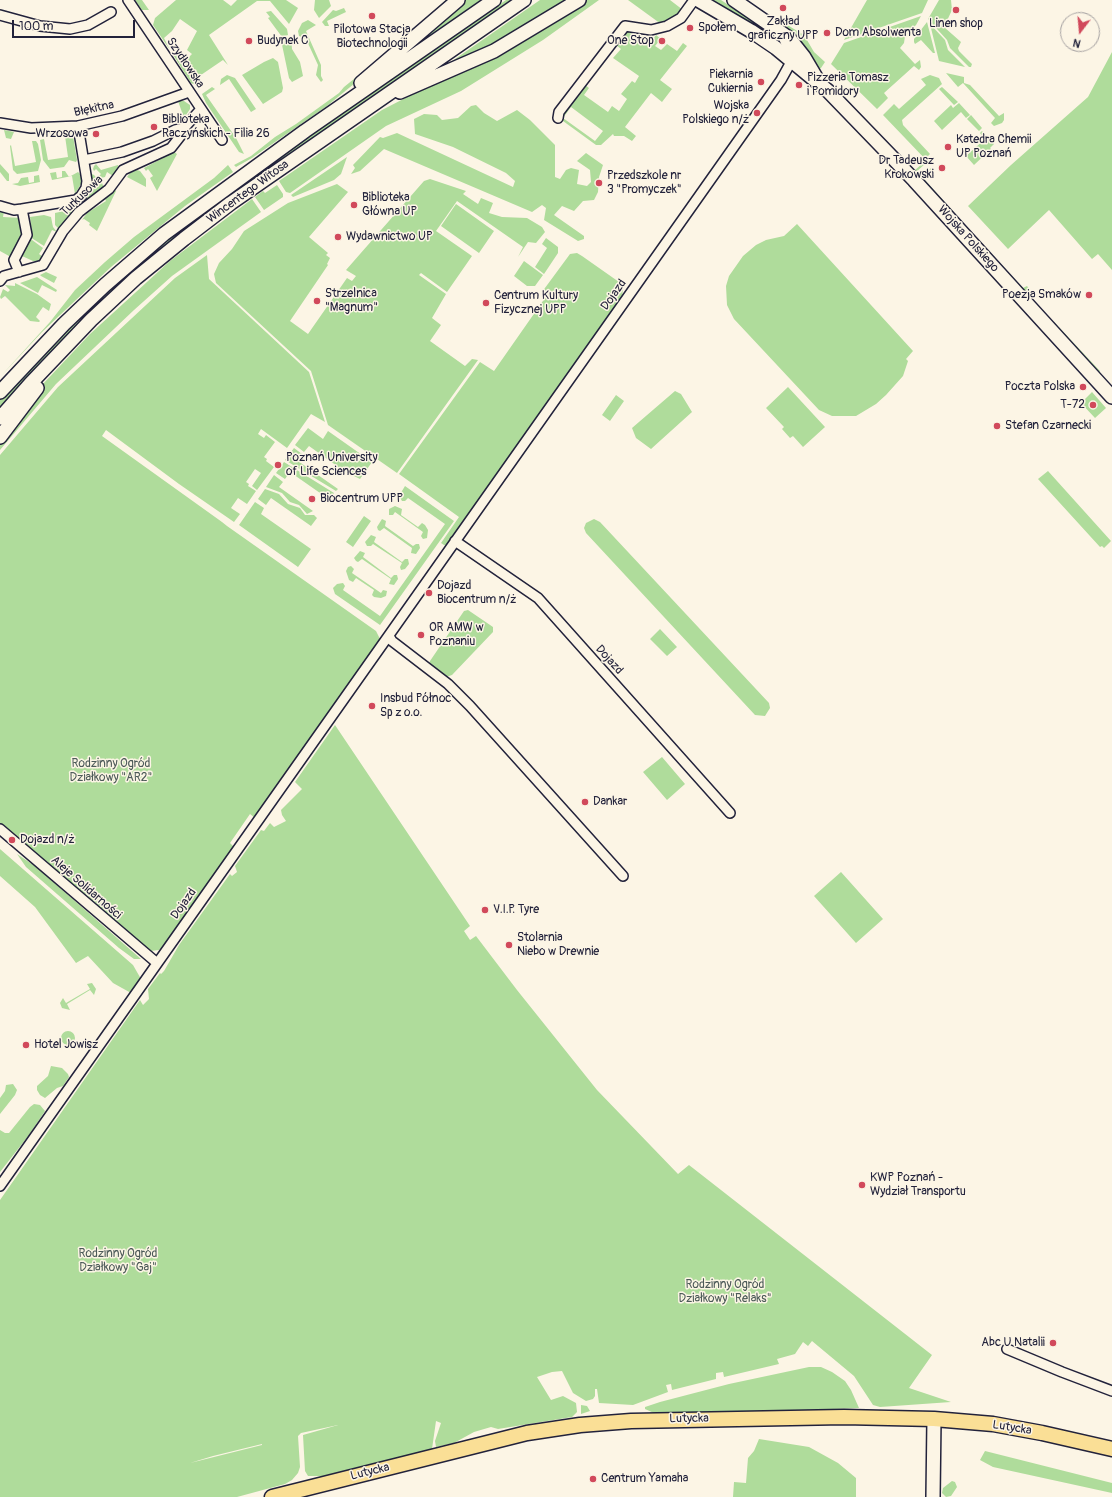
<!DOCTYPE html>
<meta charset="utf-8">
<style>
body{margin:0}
#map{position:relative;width:1112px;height:1497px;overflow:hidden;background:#fcf5e5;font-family:Pangolin,sans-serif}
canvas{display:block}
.north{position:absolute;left:1060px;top:12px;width:40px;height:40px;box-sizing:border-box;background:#fcf5e5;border:1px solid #a5a1a1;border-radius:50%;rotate:196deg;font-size:11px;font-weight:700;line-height:16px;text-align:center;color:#22223b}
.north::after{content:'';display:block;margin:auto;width:14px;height:18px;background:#d1495b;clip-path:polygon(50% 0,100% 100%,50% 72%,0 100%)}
.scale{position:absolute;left:12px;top:20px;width:123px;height:18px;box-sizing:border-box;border:2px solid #22223b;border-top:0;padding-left:5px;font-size:12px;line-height:14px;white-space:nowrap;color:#22223b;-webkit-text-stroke:3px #fcf5e5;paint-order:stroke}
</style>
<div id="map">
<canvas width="1112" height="1497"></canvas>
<div class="north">N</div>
<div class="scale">100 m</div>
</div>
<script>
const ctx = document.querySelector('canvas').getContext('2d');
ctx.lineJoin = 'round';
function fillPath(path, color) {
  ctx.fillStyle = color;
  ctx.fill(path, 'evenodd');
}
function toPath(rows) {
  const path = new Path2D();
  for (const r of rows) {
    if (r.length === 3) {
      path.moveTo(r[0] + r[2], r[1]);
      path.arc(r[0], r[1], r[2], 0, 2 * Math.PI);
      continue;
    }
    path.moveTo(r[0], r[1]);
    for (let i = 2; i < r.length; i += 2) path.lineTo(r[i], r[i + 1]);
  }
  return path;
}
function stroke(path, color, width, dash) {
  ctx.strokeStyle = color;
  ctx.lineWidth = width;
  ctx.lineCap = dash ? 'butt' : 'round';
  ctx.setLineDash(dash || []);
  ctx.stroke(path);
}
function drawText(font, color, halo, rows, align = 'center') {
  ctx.font = font + ' Pangolin,sans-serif';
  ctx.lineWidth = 3;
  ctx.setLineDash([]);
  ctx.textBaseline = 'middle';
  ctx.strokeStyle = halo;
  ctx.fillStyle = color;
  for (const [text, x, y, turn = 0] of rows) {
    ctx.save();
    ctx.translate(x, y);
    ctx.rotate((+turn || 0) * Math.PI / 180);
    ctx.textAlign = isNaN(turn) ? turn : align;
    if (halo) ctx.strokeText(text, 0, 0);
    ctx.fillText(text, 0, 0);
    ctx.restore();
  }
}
fillPath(toPath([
 [135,0,142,0,149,10,142,10],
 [176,0,223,0,231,6,237,0,286,0,298,8,289,24,270,1,257,1,209,35,228,65,223,60,198,77,201,83,196,85,191,83,172,53,176,49,189,57,192,54,187,50,197,31,180,19,172,31,164,38,170,50,153,25,155,18],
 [315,0,329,0,331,6,319,18,314,10],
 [446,0,452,0,366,74,327,106,252,158,236,167,234,165,251,156,275,137,296,124,339,93,344,87,385,54],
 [465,0,481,0,426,38,424,37],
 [506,0,515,0,247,185,245,181],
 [540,0,571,0,502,42,445,66],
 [587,0,599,0,543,40,461,91,386,126,290,193,286,192,279,181,382,110,553,22],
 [628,0,670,0,683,10,676,18,661,24],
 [710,0,721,0,775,36,782,46],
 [867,0,928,0,922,13,844,40],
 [939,0,951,0,952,10,944,27,961,42,958,48,959,51,972,64,971,67,969,67,950,48,947,40,928,19],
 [344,8,346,12,327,21,329,26,325,26,322,22,333,10,336,11],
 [271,11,287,29,288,35,282,37,268,18,270,17,266,12],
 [921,16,916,25,905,36,904,43,900,48,915,64,920,60,921,67,919,70,914,66,884,93,888,98,877,109,831,64,844,43],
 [774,17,804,35,814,52,825,62,821,68,818,70,783,27,773,18],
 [308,20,316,25,306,31,321,65,321,76,323,80,321,82,316,75,318,65,306,39,299,36,298,31,302,23],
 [927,22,935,53,933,53,921,40,915,44,914,42,914,39],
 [930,24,945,40,948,50,965,67,939,61],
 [632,29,629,33,653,39,656,35,661,39,655,46,661,50,667,44,677,51,683,43,687,46,660,80,672,89,662,102,651,93,625,127,636,136,632,141,624,136,614,136,613,134,601,145,596,145,563,121,564,112,585,85,589,88,584,95,608,112,612,106,619,111,627,99,621,94,632,81,635,83,639,76,613,58,621,49,615,44,625,31],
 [571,107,603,131,595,141,563,118],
 [291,36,292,49,300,62,303,76,292,82,289,78,281,40],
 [1112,52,1112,270,1098,254,1092,259,1049,210,1008,249,968,206,1011,165,1088,97],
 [273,58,278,62,283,88,282,92,263,104,242,75,264,62],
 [946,73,964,77,964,83,970,85,999,116,1004,113,1004,120,1002,123,994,126,991,123,995,118,963,83,958,87],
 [227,75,235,78,256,109,251,112,229,79,220,85,221,79],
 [930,75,939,78,942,84,902,120,903,125,930,154,927,157,930,160,928,162,883,115,894,104,899,109,926,85,921,79],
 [212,87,215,89,206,95,236,138,244,154,239,152,206,103,202,94],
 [942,87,958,102,954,105,939,89],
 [178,101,184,101,190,105,190,109,184,118],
 [959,103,970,115,966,118,961,112,942,130,934,121,951,105,953,108],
 [476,105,484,113,497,121,517,110,530,120,555,145,555,177,560,179,566,170,571,168,579,170,577,184,587,186,591,182,590,170,577,161,586,153,603,165,599,177,598,192,594,200,583,201,574,211,562,206,554,215,584,236,584,239,578,241,544,220,546,208,542,205,532,212,384,149,360,171,351,174,355,168,353,165,380,137,383,138,397,133,513,187,515,181,506,173,453,147,415,134,414,119,424,114,437,115,442,120,458,118,471,106],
 [971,115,982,128,979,131,967,119],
 [4,130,14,132,11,139,6,138],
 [982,131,994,144,990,148,991,149,974,165,966,156,985,139,980,133],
 [71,133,73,136,77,160,76,162,69,160,64,167,50,169,43,160,40,140,44,139,48,160,68,157,65,136,57,137,56,134],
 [32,141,36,141,38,144,41,160,38,171,17,174,13,170,10,146,11,145,15,166,36,162],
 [889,144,915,170,922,164,925,162,926,163,915,173,887,145],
 [174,152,177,154,157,191,150,178,153,176,148,169,146,171,144,168],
 [347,157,341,174,334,180,293,197,291,195],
 [0,164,9,174,9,181,7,181,0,172],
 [96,164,101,170,118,165,118,170,113,176,107,172,105,177,101,178,99,176,101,174,96,169,94,171,93,169,94,166],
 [228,165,233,172,185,206,111,267,42,332,0,377,50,322,75,290,105,262,134,237,214,178],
 [931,168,933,170,931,173,924,179,960,219,957,220,920,179],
 [137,170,140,171,146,179,146,187,127,177,130,173],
 [62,171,65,171,69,177,78,172,81,175,81,184,75,194,72,176,52,180,50,173,56,172,57,178,62,177],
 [90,173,94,175,101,182,91,185],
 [39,175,40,182,20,186,12,184,18,183,21,178,28,177,29,183,34,182,34,176],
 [430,179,466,191,463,194,478,204,481,198,493,203,489,213,502,217,527,218,542,227,545,232,536,243,528,242,518,257,523,247,457,201,436,231,472,256,447,292,421,273,419,275,446,294,432,318,441,325,430,341,465,366,472,359,478,360,397,473,328,425,311,371,216,283,214,274,219,263,232,249,244,231,288,203,337,184,348,192,309,237,328,253,326,255,330,258,327,264,328,265,290,321,308,334,347,278,352,281,356,276,346,270,424,181],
 [102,183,104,188,76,208,59,229,55,225,55,213,64,211,64,206,90,186],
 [241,183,244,188,0,410,0,400,59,337,147,255],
 [277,185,283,194,283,197,264,210,255,197,263,191,265,193],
 [115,190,116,191,97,231,89,225,90,223,84,219,82,220,87,213,106,201,105,199],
 [252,199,261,212,172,276,134,310,56,384,0,450,0,441,42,385,90,334,170,261],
 [456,204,494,231,479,253,441,226],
 [0,209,4,211,3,217,22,218,24,232,13,255,9,256,0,251],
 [44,215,51,217,53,227,57,232,52,230,44,246,30,237,32,233,30,217],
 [963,223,1023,288,1027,286,1030,290,1027,293,1025,294,960,224],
 [797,224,913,351,906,359,908,361,903,376,886,395,876,404,856,416,832,416,819,410,734,319,727,305,726,286,729,276,743,256,756,245,766,240,784,236],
 [28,237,43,248,39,254,43,257,40,262,33,261,22,256,19,261],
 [546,238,558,247,558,253,544,274,535,267,547,248,542,244],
 [570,254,577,253,582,256,619,282,623,288,622,298,447,546,444,545,441,543,459,517,399,474,480,362,494,371,545,298,542,292],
 [207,255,209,279,309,372,325,422,311,414,287,448,261,429,258,434,264,438,266,435,275,442,264,457,267,459,266,461,274,467,257,490,252,486,261,473,255,469,246,482,249,484,248,486,256,491,247,504,238,498,231,508,240,514,234,522,179,484,106,430,102,436,222,522,227,526,376,631,380,639,255,818,250,814,230,843,234,847,164,946,159,950,150,951,142,947,0,823,0,455,58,387,175,278],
 [524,261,543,275,535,286,527,286,514,276],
 [46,272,57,277,54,283,41,276,40,275],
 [37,277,57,290,56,292,42,285,38,293,20,283],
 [15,283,37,294,51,304,49,311,43,307,36,317,40,321,39,322,30,321,5,296,1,299,0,297,3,289,8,292,10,290,5,285,15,286],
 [1054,322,1100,371,1099,373,1096,373,1052,325],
 [788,387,825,427,803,447,793,436,790,438,782,429,784,427,766,408],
 [675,391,681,394,692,412,651,449,636,438,632,428],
 [1092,392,1106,408,1095,418,1081,403],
 [616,395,624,401,610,421,602,415],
 [308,428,323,439,328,431,372,462,360,479,352,475,351,476,309,446,304,452,295,445],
 [294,448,302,454,298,461,338,489,336,491,285,460],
 [284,462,334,493,330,500,290,472,285,479,276,473],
 [1048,471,1111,541,1104,548,1102,546,1100,547,1038,479],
 [274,475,283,482,279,487,313,511,307,514,299,505,290,502,282,493,266,487],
 [405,486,454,521,380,625,335,594,333,588,337,584,343,583,345,586,343,590,380,616,445,524,408,498,405,501,402,501,399,496],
 [265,489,279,494,288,504,300,508,305,515,314,515,317,518,311,526,271,498,266,505,258,499],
 [255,502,264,508,261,514,311,549,298,567,239,525],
 [395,506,402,509,401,515,418,527,422,523,425,525,428,530,427,538,423,539,421,536,423,532,395,512,393,515,389,515,389,509],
 [364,516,371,521,353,547,346,542],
 [382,519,386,521,385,526,413,546,416,544,419,544,420,548,416,554,411,553,412,548,384,528,380,531,378,530,377,527],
 [594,519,600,522,769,703,770,708,765,716,755,715,586,533,584,528,586,523],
 [371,535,376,537,374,542,402,562,405,559,408,559,409,564,405,569,401,570,400,567,402,563,373,544,371,546,367,546,365,542],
 [360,551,365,553,363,557,391,578,394,575,397,575,398,579,394,585,389,584,391,579,362,559,358,562,356,561,354,558],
 [351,566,354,569,352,573,381,593,383,590,387,591,386,596,381,598,374,597,372,595,374,590,356,578,353,582,349,580,346,571,348,567],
 [468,610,493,627,493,632,452,675,446,677,429,664,430,661,464,611],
 [660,629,677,647,667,656,650,639],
 [335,725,470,926,464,931,470,940,476,936,517,990,597,1090,678,1174,689,1165,932,1355,909,1388,951,1402,880,1407,873,1405,854,1376,812,1341,808,1346,803,1342,795,1354,777,1359,779,1364,724,1377,723,1372,716,1373,716,1379,672,1390,671,1384,666,1385,668,1392,633,1405,599,1403,597,1389,595,1389,595,1396,593,1399,586,1401,573,1393,562,1371,552,1372,537,1377,551,1400,563,1396,576,1403,577,1412,572,1417,498,1429,491,1427,474,1432,454,1443,436,1447,435,1441,441,1423,436,1421,432,1449,323,1476,308,1476,305,1471,303,1435,338,1425,301,1433,298,1436,300,1467,298,1473,292,1480,285,1484,237,1497,0,1497,0,1200,140,1000,143,1005,149,999,148,989,160,973,161,974,164,971,179,945,230,874,232,876,237,872,235,866,261,830,264,831,270,823,274,827,286,821,282,815,281,810,302,789,295,782],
 [262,1444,262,1445,190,1463,213,1456],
 [662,757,685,784,667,800,643,772],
 [0,849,133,965,141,979,131,993,113,983,88,956,76,963,35,907,0,876],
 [17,854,35,866,141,959,134,959,119,948,26,867],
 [841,872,883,919,856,943,814,896],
 [92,983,96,989,94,995,90,990,67,1004,70,1010,62,1008,60,1003,63,998,66,1003,90,989,87,984],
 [68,1038,7],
 [51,1066,62,1068,68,1074,69,1077,63,1086,57,1088,45,1098,40,1095,37,1090,37,1086,48,1076],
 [13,1084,17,1090,15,1095,0,1114,0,1098,5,1091,6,1085],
 [34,1104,40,1105,45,1111,29,1135,0,1172,0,1130,5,1133,9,1133,30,1107],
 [809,1367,821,1367,832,1372,845,1381,851,1390,859,1408,703,1414,654,1413,645,1409,645,1407,660,1402,729,1384],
 [581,1405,587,1406,590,1411,581,1414],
 [759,1439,809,1447,838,1463,856,1478,856,1497,733,1497,734,1482,746,1483,748,1458,754,1451],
 [985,1451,1112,1483,1112,1493,993,1467,980,1460],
 [952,1481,955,1482,957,1487,951,1496,946,1497,942,1493,943,1488]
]), '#afdc9b');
const street = toPath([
 [128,0,222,140],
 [0,15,40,26,70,29,88,25,111,12],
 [558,118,559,112,625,26,651,30,667,26,681,18,694,0],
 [0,123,31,128,78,126,122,116,189,92],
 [84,160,122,152,153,141,175,130,184,128],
 [0,206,14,210,22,209,76,200,81,196,86,188,87,181,78,126],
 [19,272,14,260,27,235,22,209],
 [0,281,4,276,43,265,63,231,79,212,109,189,123,170,171,148,182,134,184,128,201,109],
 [455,541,538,598,730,813],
 [389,636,392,641,448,684,470,706,623,876],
 [0,829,157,963],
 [0,1186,781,80,791,62,790,53,783,37],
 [1007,1349,1062,1372,1112,1391]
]);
const secondary = toPath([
 [698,0,751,31,776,48,828,91,914,180,1112,397],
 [734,0,789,38,804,57,817,79],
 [361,83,458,0],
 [400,92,494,51,579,0],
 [0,392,64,324,105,285,164,234,305,131,494,0],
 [0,418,30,384,91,320,136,278,184,239,231,203,524,0],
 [0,437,37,388],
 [933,1497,934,1419]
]);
const primary = toPath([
 [272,1497,527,1433,580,1425,631,1421,844,1417,934,1419,993,1424,1042,1433,1112,1449]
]);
stroke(street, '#22223b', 12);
stroke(secondary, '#22223b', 16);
stroke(primary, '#22223b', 17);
stroke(street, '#fcf5e5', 9);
stroke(secondary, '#fcf5e5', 13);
stroke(primary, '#fadf96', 14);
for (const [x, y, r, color] of [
 [783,8,4,"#d1495b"],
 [956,10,4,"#d1495b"],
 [372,16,4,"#d1495b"],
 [690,28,4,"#d1495b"],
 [827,33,4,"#d1495b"],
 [249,41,4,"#d1495b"],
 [662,41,4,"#d1495b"],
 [761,82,4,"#d1495b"],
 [799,85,4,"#d1495b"],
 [757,113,4,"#d1495b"],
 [154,127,4,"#d1495b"],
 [96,134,4,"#d1495b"],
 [948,147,4,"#d1495b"],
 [942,168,4,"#d1495b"],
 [599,183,4,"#d1495b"],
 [354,205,4,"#d1495b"],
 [338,237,4,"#d1495b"],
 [1089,295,4,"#d1495b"],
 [317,301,4,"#d1495b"],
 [486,303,4,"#d1495b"],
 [1083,387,4,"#d1495b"],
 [1093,405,4,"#d1495b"],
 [997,426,4,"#d1495b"],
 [278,465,4,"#d1495b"],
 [312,499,4,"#d1495b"],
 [429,593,4,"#d1495b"],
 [421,635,4,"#d1495b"],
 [372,706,4,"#d1495b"],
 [585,802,4,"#d1495b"],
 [12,840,4,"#d1495b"],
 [485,910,4,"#d1495b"],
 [509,945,4,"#d1495b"],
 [26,1045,4,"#d1495b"],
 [862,1185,4,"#d1495b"],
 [1053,1343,4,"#d1495b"],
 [593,1479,4,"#d1495b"]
]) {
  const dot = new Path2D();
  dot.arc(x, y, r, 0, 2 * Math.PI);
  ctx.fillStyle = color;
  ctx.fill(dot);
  stroke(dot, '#fcf5e5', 1.5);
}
drawText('12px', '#22223b', '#fcf5e5', [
 ["Zakład",783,22,"center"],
 ["graficzny UPP",783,36,"center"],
 ["Linen shop",956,24,"center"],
 ["Społem",698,28],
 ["Pilotowa Stacja",372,30,"center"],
 ["Biotechnologii",372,44,"center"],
 ["Dom Absolwenta",835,33],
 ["Budynek C",257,41],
 ["One Stop",654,41,"right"],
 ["Piekarnia",753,75,"right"],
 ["Cukiernia",753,89,"right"],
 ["Pizzeria Tomasz",807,78],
 ["i Pomidory",807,92],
 ["Wojska",749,106,"right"],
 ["Polskiego n/ż",749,120,"right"],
 ["Biblioteka",162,120],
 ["Raczyńskich - Filia 26",162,134],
 ["Wrzosowa",88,134,"right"],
 ["Katedra Chemii",956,140],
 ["UP Poznań",956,154],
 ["Dr Tadeusz",934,161,"right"],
 ["Krokowski",934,175,"right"],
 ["Przedszkole nr",607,176],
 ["3 \"Promyczek\"",607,190],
 ["Biblioteka",362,198],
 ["Główna UP",362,212],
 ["Wydawnictwo UP",346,237],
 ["Strzelnica",325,294],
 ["\"Magnum\"",325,308],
 ["Poezja Smaków",1081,295,"right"],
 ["Centrum Kultury",494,296],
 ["Fizycznej UPP",494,310],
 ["Poczta Polska",1075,387,"right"],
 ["T-72",1085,405,"right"],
 ["Stefan Czarnecki",1005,426],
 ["Poznań University",286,458],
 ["of Life Sciences",286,472],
 ["Biocentrum UPP",320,499],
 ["Dojazd",437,586],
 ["Biocentrum n/ż",437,600],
 ["OR AMW w",429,628],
 ["Poznaniu",429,642],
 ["Insbud Północ",380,699],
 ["Sp z o.o.",380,713],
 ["Dankar",593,802],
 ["Dojazd n/ż",20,840],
 ["V.I.P. Tyre",493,910],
 ["Stolarnia",517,938],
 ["Niebo w Drewnie",517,952],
 ["Hotel Jowisz",34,1045],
 ["KWP Poznań -",870,1178],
 ["Wydział Transportu",870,1192],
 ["Abc U Natalii",1045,1343,"right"],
 ["Centrum Yamaha",601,1479]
], 'left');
drawText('12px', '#22223b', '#fcf5e5', [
 ["Szydłowska",185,63,56],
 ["Błękitna",94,109,-12],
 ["Wincentego Witosa",248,192,-36],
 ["Turkusowa",82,196,-43],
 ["Wojska Polskiego",968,239,48],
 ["Dojazd",614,295,-55],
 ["Dojazd",609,660,48],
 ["Aleje Solidarności",86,888,41],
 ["Dojazd",184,904,-55],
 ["Lutycka",689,1419,-1],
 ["Lutycka",1012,1428,9],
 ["Lutycka",370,1472,-14]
]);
drawText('12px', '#4c5a58', '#fcf5e5', [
 ["Rodzinny Ogród",111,764],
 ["Działkowy \"AR2\"",111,778],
 ["Rodzinny Ogród",118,1254],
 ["Działkowy \"Gaj\"",118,1268],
 ["Rodzinny Ogród",725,1285],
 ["Działkowy \"Relaks\"",725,1299]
]);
</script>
